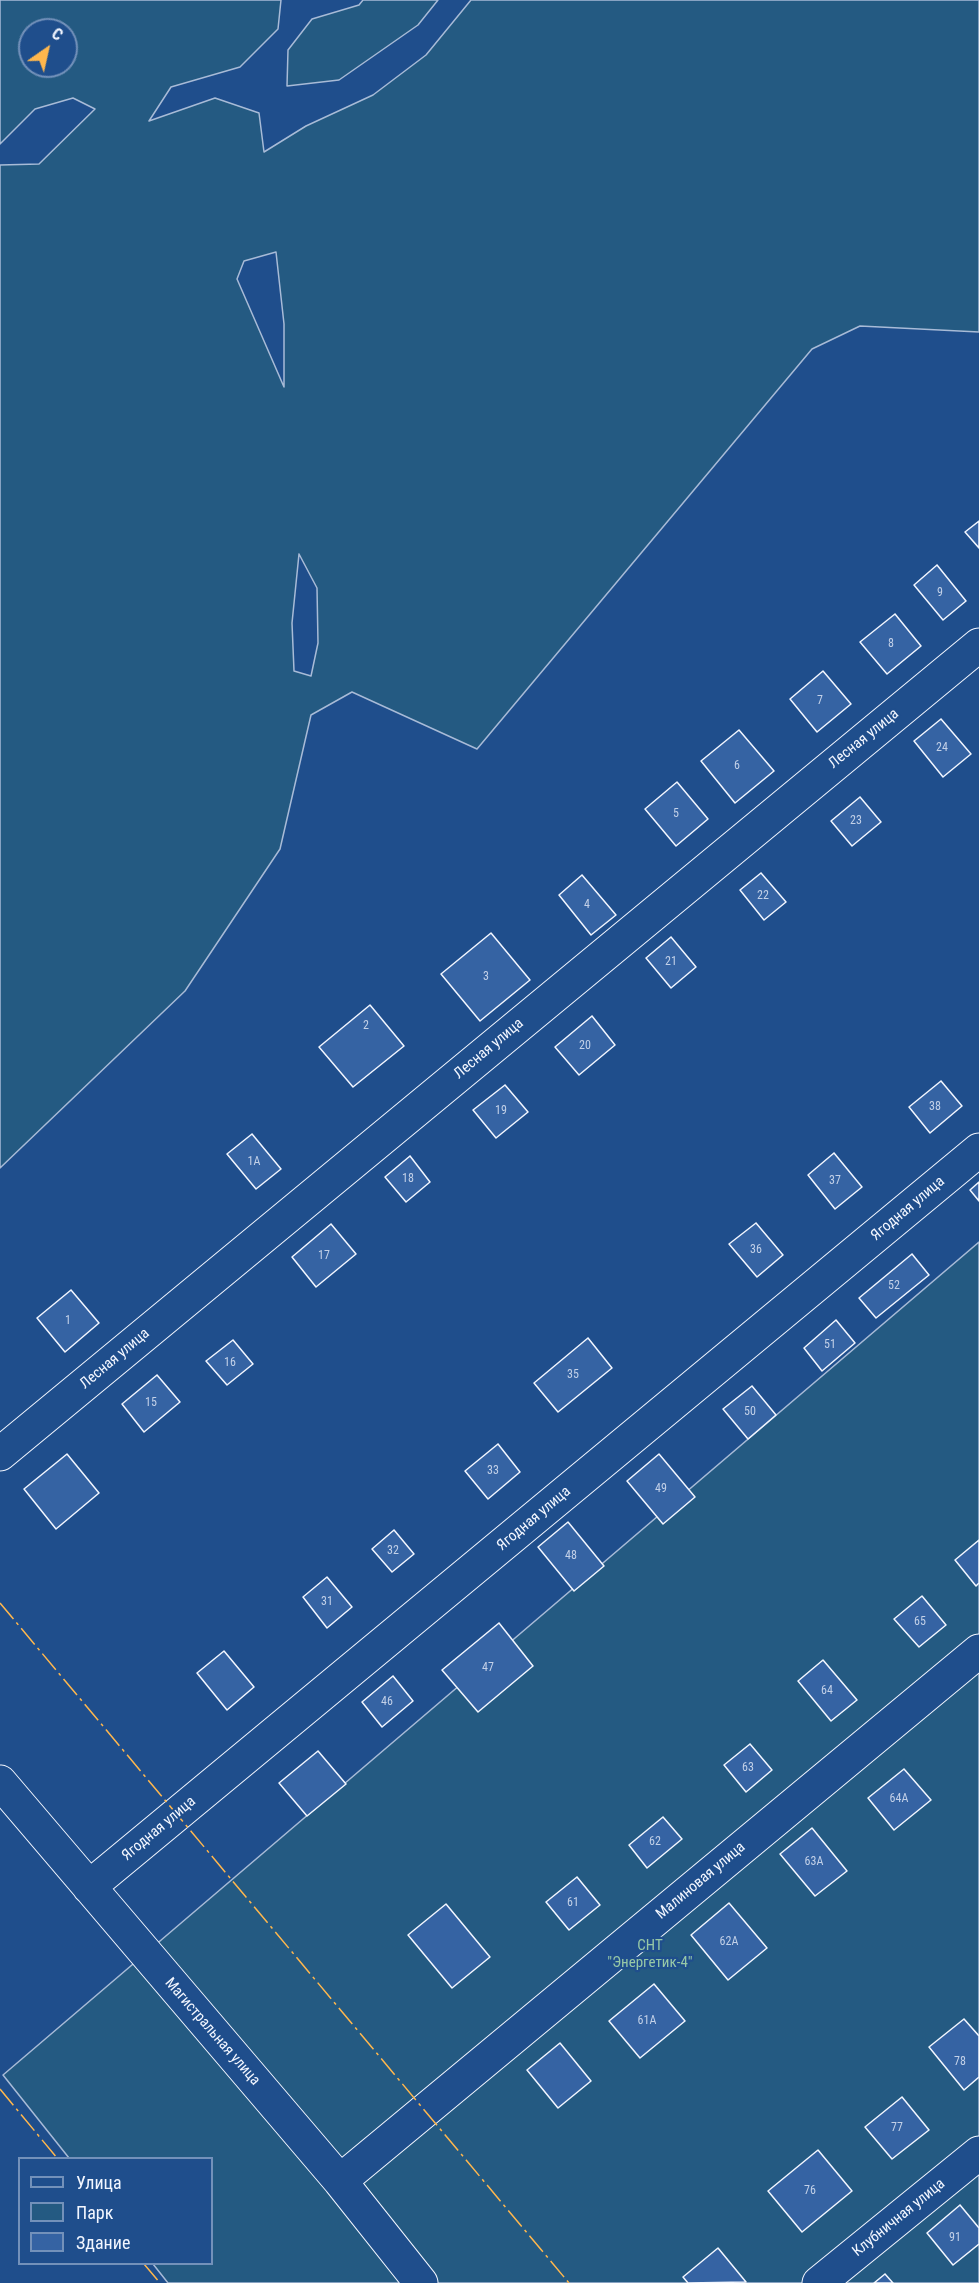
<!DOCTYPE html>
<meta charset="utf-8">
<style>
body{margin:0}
#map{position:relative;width:979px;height:2283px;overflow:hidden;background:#1f4e8c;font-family:"Roboto Condensed",sans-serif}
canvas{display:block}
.legend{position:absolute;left:18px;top:2157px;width:195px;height:108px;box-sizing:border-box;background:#1f4e8c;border:2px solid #7391ba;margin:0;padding:8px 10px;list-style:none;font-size:18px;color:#f2f6ff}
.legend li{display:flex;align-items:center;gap:12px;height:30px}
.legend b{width:30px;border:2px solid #7391ba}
.north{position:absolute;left:18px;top:18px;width:60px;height:60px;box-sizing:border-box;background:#1f4e8c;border:2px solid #7391ba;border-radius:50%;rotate:34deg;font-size:16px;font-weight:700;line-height:24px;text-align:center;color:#f2f6ff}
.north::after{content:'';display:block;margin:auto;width:21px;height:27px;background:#ffb74d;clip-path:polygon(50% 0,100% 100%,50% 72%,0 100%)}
</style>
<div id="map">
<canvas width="979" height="2283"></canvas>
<ul class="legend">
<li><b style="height:8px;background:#1f4e8c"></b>Улица</li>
<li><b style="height:16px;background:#245a82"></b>Парк</li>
<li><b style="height:16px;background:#3563a3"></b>Здание</li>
</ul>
<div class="north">С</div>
</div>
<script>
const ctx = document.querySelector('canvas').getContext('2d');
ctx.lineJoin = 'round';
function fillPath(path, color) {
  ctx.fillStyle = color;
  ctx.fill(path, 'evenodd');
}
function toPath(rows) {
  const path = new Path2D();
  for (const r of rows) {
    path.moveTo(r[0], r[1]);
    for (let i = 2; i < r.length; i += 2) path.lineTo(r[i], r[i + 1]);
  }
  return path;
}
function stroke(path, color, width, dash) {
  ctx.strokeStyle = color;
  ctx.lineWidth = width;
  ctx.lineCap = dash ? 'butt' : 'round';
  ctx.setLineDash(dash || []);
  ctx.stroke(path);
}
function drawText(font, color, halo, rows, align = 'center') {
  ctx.font = font + ' "Roboto Condensed",sans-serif';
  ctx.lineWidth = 4.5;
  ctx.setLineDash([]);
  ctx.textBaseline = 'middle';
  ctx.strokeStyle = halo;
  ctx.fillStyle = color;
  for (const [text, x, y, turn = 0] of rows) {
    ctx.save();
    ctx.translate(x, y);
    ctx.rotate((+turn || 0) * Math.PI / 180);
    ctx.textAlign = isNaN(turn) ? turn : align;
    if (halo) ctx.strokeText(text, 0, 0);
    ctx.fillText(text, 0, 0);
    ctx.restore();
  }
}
const green = toPath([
 [0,0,281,0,278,29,240,67,171,87,149,121,215,98,259,113,264,152,306,126,373,95,426,55,471,0,979,0,979,332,860,326,812,349,477,749,352,692,311,715,280,849,185,991,0,1168,0,165,39,164,95,109,73,98,35,109,0,144,0,0],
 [30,30,66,30,66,66,30,66,30,30],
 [276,252,284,324,284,387,237,279,244,261,276,252],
 [299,554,317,588,318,643,311,676,294,671,292,623,299,554],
 [363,0,438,0,418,25,339,80,287,86,288,50,312,19,359,5,363,0],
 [979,1242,979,2283,168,2283,153,2264,212,2264,212,2158,69,2158,3,2075,979,1242]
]);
fillPath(green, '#245a82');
stroke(green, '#a8bbd7', 1.5);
const building = toPath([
 [979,521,979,548,965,532,979,521],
 [937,565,966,601,943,620,914,585,937,565],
 [895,614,921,646,887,674,860,642,895,614],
 [823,671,851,704,817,732,790,699,823,671],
 [941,719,971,754,943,777,914,741,941,719],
 [739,730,774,771,735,803,701,761,739,730],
 [677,782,708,819,676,846,645,809,677,782],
 [860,797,881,822,852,846,831,821,860,797],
 [761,873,786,902,764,920,740,890,761,873],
 [582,875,616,915,591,935,559,895,582,875],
 [491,933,530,980,480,1021,441,974,491,933],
 [671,937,696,967,671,988,646,958,671,937],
 [370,1005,404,1046,353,1087,319,1047,370,1005],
 [592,1016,615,1045,579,1075,555,1047,592,1016],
 [941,1081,962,1106,930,1133,909,1107,941,1081],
 [505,1085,528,1112,496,1138,473,1110,505,1085],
 [252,1134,281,1169,256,1189,227,1154,252,1134],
 [834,1153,862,1187,835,1209,808,1175,834,1153],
 [410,1156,430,1182,406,1202,385,1177,410,1156],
 [979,1182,979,1201,970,1190,979,1182],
 [756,1223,783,1255,757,1277,729,1244,756,1223],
 [331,1224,356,1254,316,1287,292,1257,331,1224],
 [912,1254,929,1275,876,1318,859,1298,912,1254],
 [71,1290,99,1323,65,1352,37,1318,71,1290],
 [836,1320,855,1343,822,1371,804,1348,836,1320],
 [588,1338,612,1368,558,1412,534,1383,588,1338],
 [233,1340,253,1364,227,1385,206,1361,233,1340],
 [157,1375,180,1402,144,1432,122,1404,157,1375],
 [752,1386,776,1415,748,1439,723,1409,752,1386],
 [498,1444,520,1472,488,1499,465,1471,498,1444],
 [67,1454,99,1493,56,1529,24,1489,67,1454],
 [659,1454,695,1497,663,1524,627,1481,659,1454],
 [568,1522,604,1566,574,1591,538,1547,568,1522],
 [394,1530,414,1554,392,1572,372,1549,394,1530],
 [979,1540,979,1583,976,1586,955,1560,979,1540],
 [327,1577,352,1607,327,1628,303,1597,327,1577],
 [922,1596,946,1625,919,1647,894,1619,922,1596],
 [499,1623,533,1666,478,1712,442,1670,499,1623],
 [224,1651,254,1687,227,1710,197,1673,224,1651],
 [823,1660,857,1700,831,1721,798,1681,823,1660],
 [393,1676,413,1701,382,1727,362,1702,393,1676],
 [750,1744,772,1770,746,1792,724,1765,750,1744],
 [318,1751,346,1784,307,1816,279,1783,318,1751],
 [904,1769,931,1800,894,1830,868,1798,904,1769],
 [663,1817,682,1839,647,1868,629,1845,663,1817],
 [812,1828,847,1871,815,1896,780,1854,812,1828],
 [577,1877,600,1905,569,1930,546,1902,577,1877],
 [729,1903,767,1948,728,1980,691,1935,729,1903],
 [446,1904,490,1957,452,1988,408,1935,446,1904],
 [654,1984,685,2021,640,2058,609,2021,654,1984],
 [964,2019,979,2036,979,2077,964,2090,929,2047,964,2019],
 [560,2043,591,2081,558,2108,527,2070,560,2043],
 [902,2097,929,2130,892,2159,865,2127,902,2097],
 [818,2150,852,2191,802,2232,768,2191,818,2150],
 [960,2205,979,2228,979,2244,953,2265,927,2233,960,2205],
 [718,2248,746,2282,688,2283,683,2277,718,2248],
 [885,2274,893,2283,874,2283,885,2274]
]);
fillPath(building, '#3563a3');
stroke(building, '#f2f6ff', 1.5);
const minor = toPath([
 [0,1454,979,645],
 [0,1782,340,2181,421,2283],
 [89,1887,979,1150],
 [340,2181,979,1651],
 [819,2283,979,2153]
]);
stroke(minor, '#f2f6ff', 35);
stroke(minor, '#1f4e8c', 33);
stroke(toPath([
 [0,1603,569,2283],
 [0,2089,57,2158],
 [144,2264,160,2283]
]), '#ffb74d', 1.5, [21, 4.5, 3, 4.5]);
drawText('12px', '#c3d1e8', null, [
 ["9",940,593],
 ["8",891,644],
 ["7",820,701],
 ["24",942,748],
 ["6",737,766],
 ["5",676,814],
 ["23",856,821],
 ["22",763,896],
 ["4",587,905],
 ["21",671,962],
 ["3",486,977],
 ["2",366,1026],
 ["20",585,1046],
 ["38",935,1107],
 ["19",501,1111],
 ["1А",254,1162],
 ["18",408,1179],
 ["37",835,1181],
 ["36",756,1250],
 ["17",324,1256],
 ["52",894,1286],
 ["1",68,1321],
 ["51",830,1345],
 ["16",230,1363],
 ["35",573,1375],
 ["15",151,1403],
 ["50",750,1412],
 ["33",493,1471],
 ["49",661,1489],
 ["32",393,1551],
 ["48",571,1556],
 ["31",327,1602],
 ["65",920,1622],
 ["47",488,1668],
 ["64",827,1691],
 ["46",387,1702],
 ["63",748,1768],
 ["64А",899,1799],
 ["62",655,1842],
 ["63А",814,1862],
 ["61",573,1903],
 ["62А",729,1942],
 ["61А",647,2021],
 ["78",960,2062],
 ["77",897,2128],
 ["76",810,2191],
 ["91",955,2238]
]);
drawText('15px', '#f2f6ff', '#1f4e8c', [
 ["Лесная улица",864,739,-39],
 ["Лесная улица",489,1049,-40],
 ["Ягодная улица",908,1209,-40],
 ["Лесная улица",115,1359,-40],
 ["Ягодная улица",534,1519,-40],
 ["Ягодная улица",159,1829,-40],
 ["Малиновая улица",701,1881,-40],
 ["Магистральная улица",212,2032,49],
 ["Клубничная улица",899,2218,-39]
]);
drawText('15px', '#97c8a6', '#1f4e8c', [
 ["СНТ",650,1946],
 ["\"Энергетик-4\"",650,1963]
]);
</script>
